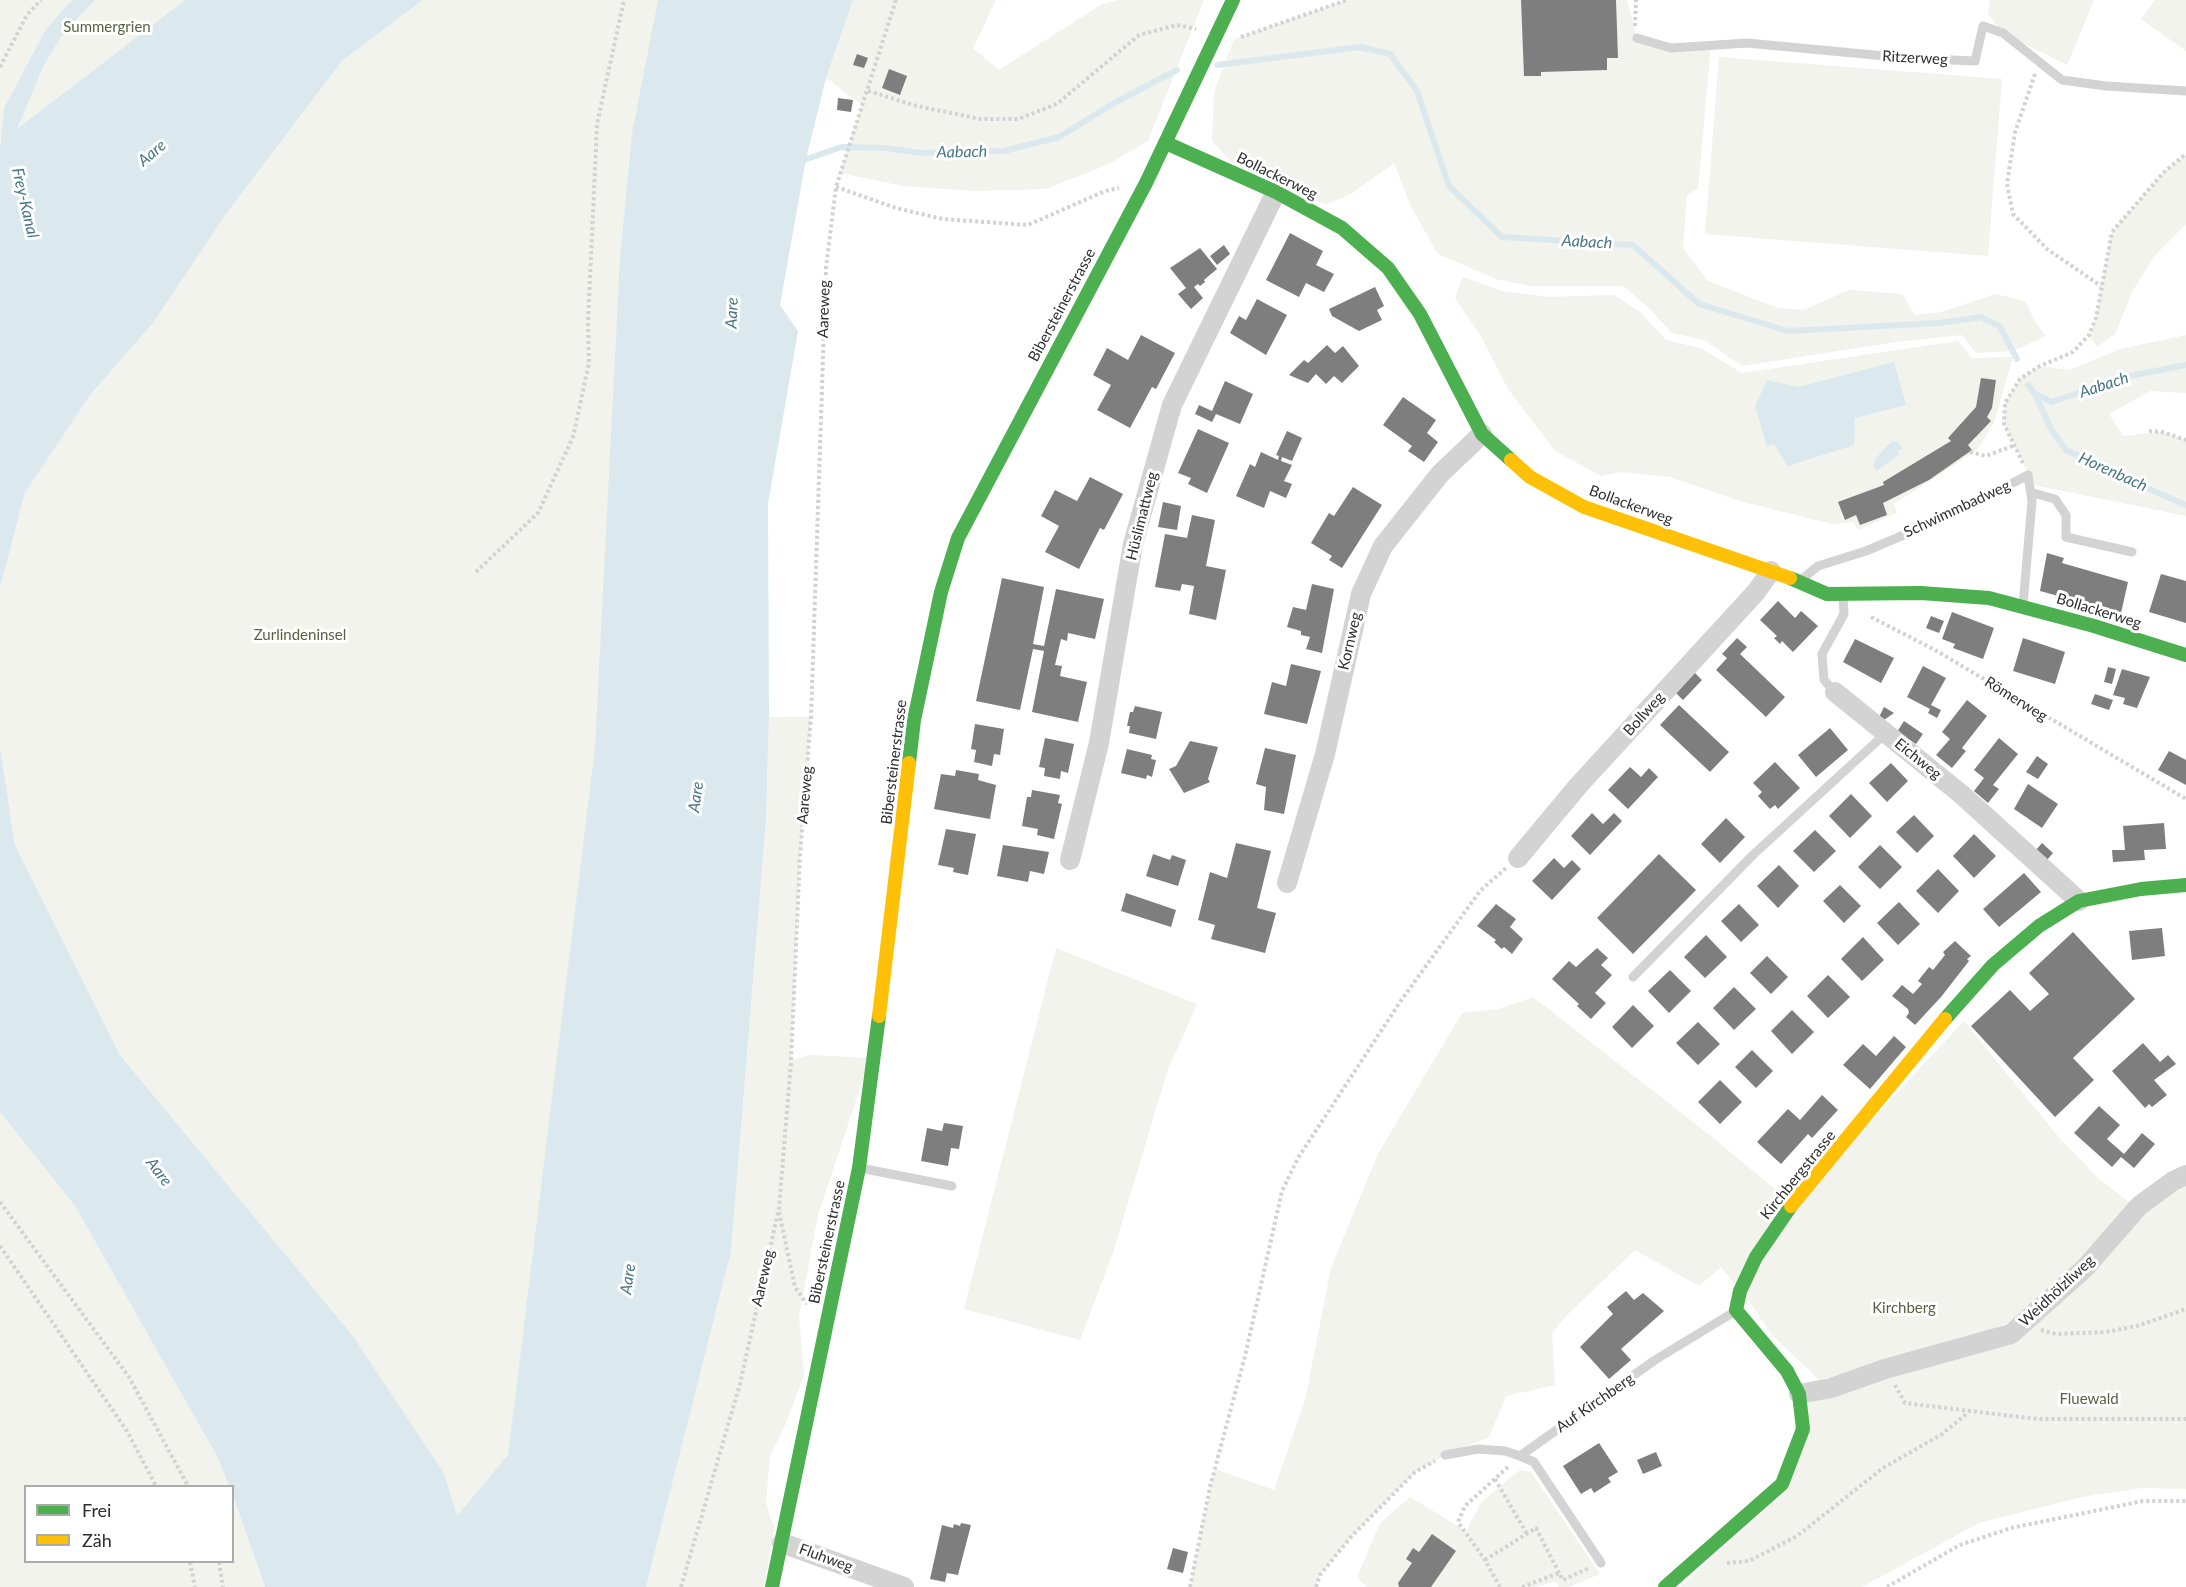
<!DOCTYPE html>
<meta charset="utf-8">
<style>
body{margin:0}
#map{position:relative;width:2186px;height:1587px;overflow:hidden;background:#fff;font-family:Lato,sans-serif}
canvas{display:block}
.legend{position:absolute;left:24px;top:1485px;width:210px;height:78px;box-sizing:border-box;background:#fff;border:2px solid #ababab;margin:0;padding:8px 10px;list-style:none;font-size:18px;color:#2e2e2e}
.legend li{display:flex;align-items:center;gap:12px;height:30px}
.legend b{width:30px;border:2px solid #ababab}
</style>
<div id="map">
<canvas width="2186" height="1587"></canvas>
<ul class="legend">
<li><b style="height:8px;background:#4caf50"></b>Frei</li>
<li><b style="height:8px;background:#ffc107"></b>Zäh</li>
</ul>
</div>
<script>
const ctx = document.querySelector('canvas').getContext('2d');
ctx.lineJoin = 'round';
function fillPath(path, color) {
  ctx.fillStyle = color;
  ctx.fill(path, 'evenodd');
}
function toPath(rows) {
  const path = new Path2D();
  for (const r of rows) {
    path.moveTo(r[0], r[1]);
    for (let i = 2; i < r.length; i += 2) path.lineTo(r[i], r[i + 1]);
  }
  return path;
}
function stroke(path, color, width, dash) {
  ctx.strokeStyle = color;
  ctx.lineWidth = width;
  ctx.lineCap = dash ? 'butt' : 'round';
  ctx.setLineDash(dash || []);
  ctx.stroke(path);
}
function drawText(font, color, halo, rows, align = 'center') {
  ctx.font = font + ' Lato,sans-serif';
  ctx.lineWidth = 6;
  ctx.setLineDash([]);
  ctx.textBaseline = 'middle';
  ctx.strokeStyle = halo;
  ctx.fillStyle = color;
  for (const [text, x, y, turn = 0] of rows) {
    ctx.save();
    ctx.translate(x, y);
    ctx.rotate((+turn || 0) * Math.PI / 180);
    ctx.textAlign = isNaN(turn) ? turn : align;
    if (halo) ctx.strokeText(text, 0, 0);
    ctx.fillText(text, 0, 0);
    ctx.restore();
  }
}
fillPath(toPath([
 [0,0,72,0,46,29,4,108,0,146],
 [95,0,185,0,16,130,44,65,63,34],
 [423,0,658,0,632,132,620,257,596,748,508,1456,456,1517,444,1473,353,1336,120,1055,15,845,0,747,0,588,25,493,90,395,153,323,226,214,342,61],
 [853,0,996,0,973,48,999,70,1102,4,1118,0,1204,0,1148,141,1107,165,1046,189,976,191,903,186,840,173,862,105,826,78],
 [1347,0,1627,0,1637,38,1671,48,1711,45,1698,189,1687,195,1683,248,1708,281,1778,308,1804,310,1849,290,1902,294,1915,315,1941,312,1996,294,2025,301,2036,323,2046,336,2013,351,1976,353,1962,335,1896,342,1742,366,1704,340,1672,333,1648,307,1623,286,1530,286,1496,279,1438,254,1411,207,1394,163,1351,194,1327,204,1276,192,1245,177,1212,141,1214,92,1234,39],
 [1990,0,2094,0,2067,65,2003,33,1988,14],
 [2155,0,2186,0,2186,51,2141,19],
 [1719,57,2002,79,1988,256,1705,234],
 [2186,154,2186,224,2157,253,2133,290,2115,334,2097,347,2089,335,2096,318,2112,232,2164,172],
 [1463,277,1502,291,1549,297,1614,295,1640,312,1666,340,1700,348,1742,373,1958,341,1972,358,2013,357,1994,423,1977,450,1894,504,1897,513,1858,530,1853,522,1832,524,1740,501,1670,477,1621,472,1601,476,1555,451,1508,389,1482,338,1455,298],
 [2186,335,2186,393,2150,391,2109,414,2123,436,2162,432,2186,440,2186,516,2034,485,2004,424,2005,403,2020,379,2040,366,2070,370,2120,349],
 [769,717,811,717,800,856,791,1061,808,1055,870,1058,818,1215,799,1317,804,1375,786,1423,770,1456,766,1501,771,1520,775,1526,764,1587,646,1587,731,1252,766,820],
 [1056,948,1197,1004,1167,1072,1113,1253,1080,1340,964,1309],
 [1533,997,1707,1133,1793,1204,1964,1021,2057,1135,2099,1179,2133,1205,2034,1307,1979,1338,1819,1380,1771,1334,1749,1301,1721,1267,1699,1286,1635,1250,1566,1316,1552,1333,1555,1385,1506,1396,1489,1437,1445,1455,1415,1472,1350,1538,1320,1575,1316,1587,1190,1587,1215,1469,1274,1490,1305,1400,1331,1268,1378,1154,1462,1013,1499,1009],
 [0,1112,75,1206,218,1458,229,1486,26,1486,26,1562,232,1562,233,1496,265,1587,0,1587],
 [2186,1184,2186,1489,2142,1488,2082,1497,1979,1523,1862,1587,1680,1587,1789,1489,1808,1397,2015,1338,2148,1209],
 [1520,1470,1531,1472,1600,1574,1569,1587,1559,1587,1555,1581,1537,1587,1367,1587,1357,1577,1380,1523,1410,1497,1466,1531,1482,1501]
]), '#f1f3ec');
fillPath(toPath([
 [72,0,95,0,63,34,44,65,17,129,185,0,423,0,342,61,226,214,153,323,90,395,25,493,0,588,0,146,4,108,46,29],
 [658,0,853,0,826,78,806,159,780,305,798,331,768,504,769,717,766,820,731,1252,646,1587,265,1587,233,1496,232,1486,229,1486,218,1458,75,1206,0,1112,0,747,15,845,120,1055,353,1336,444,1473,457,1516,508,1455,595,748,620,257,632,132],
 [1894,362,1906,405,1855,418,1854,445,1788,466,1774,444,1767,447,1755,406,1767,380,1798,387],
 [1897,441,1903,449,1897,451,1899,455,1876,471,1873,466,1875,459,1891,442]
]), '#dbe9ee');
stroke(toPath([
 [1217,65,1360,47,1390,54,1417,91,1449,186,1502,237,1633,245,1699,304,1788,331,1940,323,1981,317,2000,327,2017,359],
 [801,161,841,147,885,148,921,153,1004,151,1059,137,1116,102,1177,70],
 [2028,385,2035,394,2052,402,2120,378,2186,365],
 [2035,394,2051,429,2066,450,2116,475,2186,505]
]), '#dbe9ee', 6);
fillPath(toPath([
 [1521,0,1616,0,1618,58,1607,58,1607,70,1541,72,1541,76,1524,76],
 [857,54,868,58,864,68,853,65],
 [889,69,907,76,900,95,882,88],
 [838,98,853,100,851,112,837,110],
 [1290,233,1323,251,1316,265,1334,274,1324,292,1306,283,1299,297,1266,280],
 [1224,245,1230,254,1217,265,1210,256],
 [1200,248,1217,269,1204,280,1205,282,1200,286,1198,284,1194,287,1203,298,1191,309,1178,294,1186,288,1170,268],
 [1375,287,1384,306,1377,310,1382,320,1359,331,1332,316,1329,309],
 [1257,299,1287,315,1266,355,1230,333,1239,316,1246,320],
 [1141,335,1175,353,1156,389,1152,387,1130,428,1097,410,1111,385,1093,375,1107,348,1128,360],
 [1327,345,1335,353,1343,346,1359,366,1342,383,1334,376,1326,384,1316,374,1308,383,1289,375,1304,360,1308,363],
 [1981,378,1996,380,1992,408,1987,417,1991,421,1968,445,1972,450,1929,480,1883,503,1887,515,1860,525,1856,515,1845,520,1838,502,1884,485,1883,482,1951,441,1948,438,1976,407],
 [1225,381,1253,394,1240,424,1216,414,1212,422,1195,414,1199,405,1212,411],
 [1403,397,1436,420,1427,433,1438,442,1424,462,1408,451,1412,446,1383,425],
 [1198,429,1229,443,1207,493,1188,484,1191,478,1178,473],
 [1287,431,1302,438,1292,461,1282,457,1281,461,1292,465,1284,481,1292,484,1286,498,1270,491,1264,508,1236,496,1250,464,1255,467,1261,452,1278,460,1279,456,1276,455],
 [1090,477,1123,494,1104,530,1100,528,1079,569,1045,552,1059,526,1041,516,1055,490,1077,501],
 [1353,487,1382,505,1342,568,1329,560,1332,556,1311,543,1329,513,1334,516],
 [1163,502,1181,506,1177,530,1158,527],
 [1192,515,1215,520,1206,566,1226,570,1216,620,1189,614,1194,586,1182,584,1180,591,1155,587,1165,534,1187,538],
 [2047,553,2064,558,2062,563,2128,582,2121,613,2040,591],
 [2161,574,2186,581,2186,623,2149,612],
 [1002,578,1044,587,1033,644,1044,646,1056,589,1104,599,1095,639,1068,633,1067,641,1061,639,1055,665,1062,666,1060,676,1087,682,1078,722,1032,712,1044,651,1033,649,1020,710,976,701],
 [1312,584,1334,589,1322,653,1306,649,1310,637,1301,635,1301,631,1287,627,1293,607,1306,610],
 [1778,601,1795,618,1801,611,1818,626,1793,652,1782,641,1780,644,1774,638,1777,636,1760,620],
 [1952,612,1994,628,1983,659,1953,648,1955,644,1942,639],
 [1931,616,1944,621,1939,633,1926,628],
 [1737,638,1747,647,1740,654,1785,697,1766,717,1716,670,1727,658,1722,654],
 [2023,638,2065,652,2055,684,2013,671],
 [1855,639,1894,658,1881,683,1843,662],
 [1291,664,1321,671,1307,724,1264,714,1272,682,1286,686],
 [1923,666,1946,678,1931,705,1941,710,1937,718,1928,713,1930,709,1907,697],
 [2108,667,2116,669,2112,684,2104,682],
 [2122,669,2150,677,2137,708,2123,704,2125,698,2113,695],
 [1693,671,1702,680,1683,700,1674,691],
 [2095,694,2113,700,2109,710,2091,704],
 [1967,700,1987,716,1962,748,1966,751,1952,768,1936,755,1950,739,1942,732],
 [1679,705,1729,752,1710,772,1660,725],
 [1135,706,1162,712,1156,739,1129,733,1130,726,1127,726,1130,712,1133,712],
 [1884,707,1894,713,1884,720,1879,717],
 [1904,721,1923,734,1916,744,1897,732],
 [975,724,1004,729,1000,755,994,754,992,766,974,762,976,750,971,749],
 [1830,728,1848,750,1816,777,1798,755],
 [1045,738,1074,744,1068,773,1061,771,1060,779,1044,776,1045,768,1039,767],
 [1999,738,2018,754,1993,785,1999,789,1988,803,1974,791,1984,778,1974,770],
 [1190,741,1218,747,1208,779,1210,782,1184,793,1169,769,1176,766],
 [1265,748,1296,755,1284,814,1264,810,1266,787,1256,784],
 [1127,749,1152,755,1151,759,1156,760,1152,777,1147,775,1146,779,1121,773],
 [2169,751,2186,760,2186,785,2158,770],
 [2037,756,2048,764,2038,779,2026,772],
 [1775,762,1800,788,1778,809,1775,805,1770,809,1758,796,1762,792,1753,783],
 [1891,763,1908,781,1887,802,1869,783],
 [1630,767,1641,777,1649,768,1658,777,1628,809,1608,790],
 [956,770,979,774,978,780,996,785,990,819,934,809,941,774,955,776],
 [2028,784,2058,804,2042,828,2014,809],
 [1032,790,1060,795,1058,803,1062,804,1054,839,1037,835,1038,829,1022,826,1027,797,1031,797],
 [1851,794,1872,816,1850,838,1829,816],
 [1592,813,1603,824,1614,813,1622,821,1590,855,1571,836],
 [1914,815,1934,836,1917,853,1896,832],
 [1726,818,1745,837,1720,863,1701,844],
 [2164,823,2166,849,2144,850,2145,860,2113,862,2112,850,2125,850,2123,826],
 [946,829,976,834,968,875,953,872,954,868,938,865],
 [1815,830,1836,851,1814,872,1793,851],
 [1974,834,1996,856,1974,878,1953,856],
 [1236,843,1271,851,1257,908,1276,913,1265,953,1211,939,1215,925,1198,920,1210,872,1227,878],
 [2042,843,2053,853,2047,860,2035,851],
 [1003,845,1049,852,1044,874,1030,871,1028,882,997,876],
 [1880,845,1902,867,1880,889,1858,867],
 [1153,854,1170,860,1172,855,1186,860,1178,886,1146,876],
 [1659,854,1696,890,1633,954,1597,918],
 [1554,858,1564,868,1572,860,1581,869,1552,900,1532,881],
 [1779,865,1799,886,1778,908,1757,886],
 [1938,869,1959,891,1938,913,1916,891],
 [2024,873,2041,892,1999,927,1983,909],
 [1840,885,1861,906,1844,923,1823,901],
 [1126,893,1176,910,1171,927,1121,911],
 [1899,902,1920,924,1898,945,1877,923],
 [1496,904,1516,919,1510,927,1523,939,1512,954,1504,947,1502,949,1494,942,1496,940,1477,926],
 [1739,904,1759,925,1741,942,1721,921],
 [2162,928,2165,956,2132,960,2129,931],
 [2073,932,2135,999,2073,1058,2094,1080,2055,1117,1971,1026,2010,990,2030,1011,2049,994,2029,973],
 [1706,935,1727,957,1705,978,1684,957],
 [1863,937,1884,960,1862,981,1841,959],
 [1955,941,1971,956,1967,959,1969,961,1941,997,1915,1025,1906,1017,1909,1013,1908,1009,1892,996,1902,985,1913,994,1922,984,1918,981,1929,967,1933,970,1945,955,1943,952],
 [1597,948,1608,958,1601,965,1612,975,1595,993,1606,1003,1591,1019,1577,1006,1579,1004,1552,979,1569,961,1576,967],
 [1767,956,1788,977,1771,994,1750,973],
 [1670,970,1691,991,1669,1013,1648,991],
 [1828,975,1850,997,1828,1018,1807,996],
 [1734,987,1756,1009,1734,1030,1713,1008],
 [1633,1005,1654,1026,1632,1048,1612,1027],
 [1792,1010,1814,1032,1792,1054,1771,1031],
 [1698,1022,1720,1044,1698,1065,1676,1043],
 [1894,1036,1906,1047,1870,1089,1843,1065,1863,1044,1876,1056],
 [2143,1043,2160,1062,2168,1055,2176,1064,2154,1080,2167,1095,2152,1107,2149,1104,2145,1108,2112,1071],
 [1752,1050,1773,1071,1756,1088,1735,1067],
 [1720,1080,1742,1102,1720,1124,1698,1102],
 [1822,1095,1838,1110,1812,1138,1808,1134,1781,1164,1757,1142,1788,1109,1800,1120],
 [2099,1106,2120,1125,2107,1139,2124,1154,2142,1133,2155,1144,2134,1168,2121,1157,2112,1167,2074,1133],
 [944,1123,963,1126,959,1149,951,1148,948,1166,921,1161,927,1128,942,1131],
 [1626,1291,1634,1300,1643,1293,1664,1311,1621,1349,1631,1360,1609,1379,1580,1347,1613,1314,1607,1307],
 [1599,1443,1618,1472,1608,1478,1611,1482,1594,1493,1591,1488,1581,1494,1563,1466],
 [1656,1452,1662,1466,1643,1474,1637,1460],
 [961,1523,971,1525,958,1575,947,1573,945,1582,930,1579,942,1525,953,1528,954,1524,960,1526],
 [1432,1534,1456,1551,1431,1587,1399,1587,1398,1583,1412,1563,1406,1559,1413,1548,1419,1552],
 [1173,1548,1188,1552,1183,1573,1167,1569]
]), '#7e7e7e');
stroke(toPath([
 [1635,26,1636,0],
 [1241,37,1347,0],
 [0,67,27,15,41,0],
 [2035,74,2015,132,2007,184,2013,214,2047,249,2101,286],
 [868,91,917,106,980,119,1018,119,1057,104,1139,35,1177,25,1196,29],
 [836,187,896,208,943,219,1028,225,1105,191,1119,188],
 [2149,431,2162,432,2186,440],
 [1970,452,1986,456,2015,445],
 [2023,463,2004,424,2005,403,2020,379,2040,366,2073,352,2089,335,2096,318,2112,232,2164,172,2186,154],
 [476,572,538,513,573,437,589,363,588,322,597,124,624,0],
 [1871,617,1935,650,2186,799],
 [0,1202,129,1377,188,1486],
 [779,1212,795,1287,807,1304],
 [0,1246,127,1431,156,1486],
 [2041,1330,2056,1334,2106,1332,2137,1326,2186,1309],
 [1895,1385,1905,1403,1970,1411,2038,1419,2186,1419],
 [1495,1479,1527,1534],
 [1485,1560,1536,1528,1559,1573],
 [190,1562,195,1587],
 [219,1562,223,1587],
 [1727,1563,1749,1561,1797,1536,1883,1468,1942,1434,1969,1412],
 [681,1587,740,1384,779,1208,791,1062,800,856,811,717,826,268,836,187,896,0],
 [1190,1587,1210,1487,1245,1356,1282,1191,1298,1158,1400,1002,1480,891,1506,868],
 [1316,1587,1320,1575,1350,1538,1415,1472,1435,1461],
 [1500,1587,1485,1560,1458,1522,1465,1506,1509,1466],
 [1522,1587,1559,1573,1563,1580,1589,1568],
 [1887,1587,1960,1545,2011,1528,2143,1501,2186,1501]
]), '#d2d2d2', 4, [3, 3]);
stroke(toPath([
 [1637,38,1671,48,1747,43,1906,58,1975,61,1983,26,2003,33,2062,80,2106,86,2186,91],
 [2033,493,2055,499,2066,515,2066,537,2132,552],
 [1802,579,1818,566,1866,551,1951,515,2028,475,2032,501,2023,605],
 [1835,692,1824,680,1822,654,1844,614,1843,596],
 [1633,977,1754,854,1886,733],
 [860,1168,952,1186],
 [1445,1455,1478,1449,1505,1451,1520,1456,1655,1360,1734,1312],
 [1520,1456,1534,1462,1601,1563]
]), '#d3d3d3', 9);
stroke(toPath([
 [1835,692,1961,794,2079,901],
 [1518,858,1578,786,1756,592,1771,571],
 [1070,860,1099,743,1133,544,1172,405,1276,192],
 [1287,883,1325,754,1361,594,1383,546,1440,474,1482,434],
 [1799,1394,1831,1388,1885,1369,2011,1334,2085,1268,2139,1206,2173,1181,2186,1175],
 [782,1543,904,1587]
]), '#d3d3d3', 20);
stroke(toPath([
 [1166,143,1276,192,1342,228,1388,268,1420,314,1482,434,1511,460],
 [1790,578,1827,594,1921,593,1989,598,2094,626,2186,655],
 [909,763,914,720,941,592,958,538,1146,183,1233,0],
 [1945,1019,1993,965,2039,926,2079,901,2141,889,2186,885],
 [772,1587,859,1168,879,1016],
 [1665,1587,1782,1484,1803,1429,1799,1394,1787,1371,1736,1310,1740,1291,1756,1257,1791,1206]
]), '#4caf50', 14);
stroke(toPath([
 [1511,460,1530,477,1584,507,1790,578],
 [879,1016,909,763],
 [1791,1206,1945,1019]
]), '#ffc107', 14);
drawText('15px', '#566441', '#fff', [
 ["Summergrien",107,27],
 ["Zurlindeninsel",300,635],
 ["Kirchberg",1904,1308],
 ["Fluewald",2089,1399]
]);
drawText('15px', '#2e2e2e', '#fff', [
 ["Ritzerweg",1915,58,3],
 ["Bollackerweg",1277,176,26],
 ["Bibersteinerstrasse",1062,305,-62],
 ["Aareweg",824,309,-88],
 ["Bollackerweg",1631,505,20],
 ["Schwimmbadweg",1957,509,-25],
 ["Hüslimattweg",1142,516,-76],
 ["Bollackerweg",2099,611,17],
 ["Kornweg",1350,641,-77],
 ["Römerweg",2016,699,32],
 ["Bollweg",1644,714,-48],
 ["Eichweg",1918,759,39],
 ["Bibersteinerstrasse",894,762,-83],
 ["Aareweg",805,795,-85],
 ["Kirchbergstrasse",1798,1175,-51],
 ["Bibersteinerstrasse",827,1242,-78],
 ["Aareweg",763,1278,-77],
 ["Weidhölzliweg",2057,1291,-43],
 ["Auf Kirchberg",1595,1403,-35],
 ["Fluhweg",826,1558,20]
]);
drawText('italic 16px', '#467585', '#fff', [
 ["Aabach",962,152,-1],
 ["Aare",152,153,-40],
 ["Frey-Kanal",25,203,77],
 ["Aabach",1587,242,3],
 ["Aare",732,313,-88],
 ["Aabach",2104,385,-18],
 ["Horenbach",2113,472,24],
 ["Aare",696,797,-82],
 ["Aare",159,1172,53],
 ["Aare",628,1279,-82]
]);
</script>
